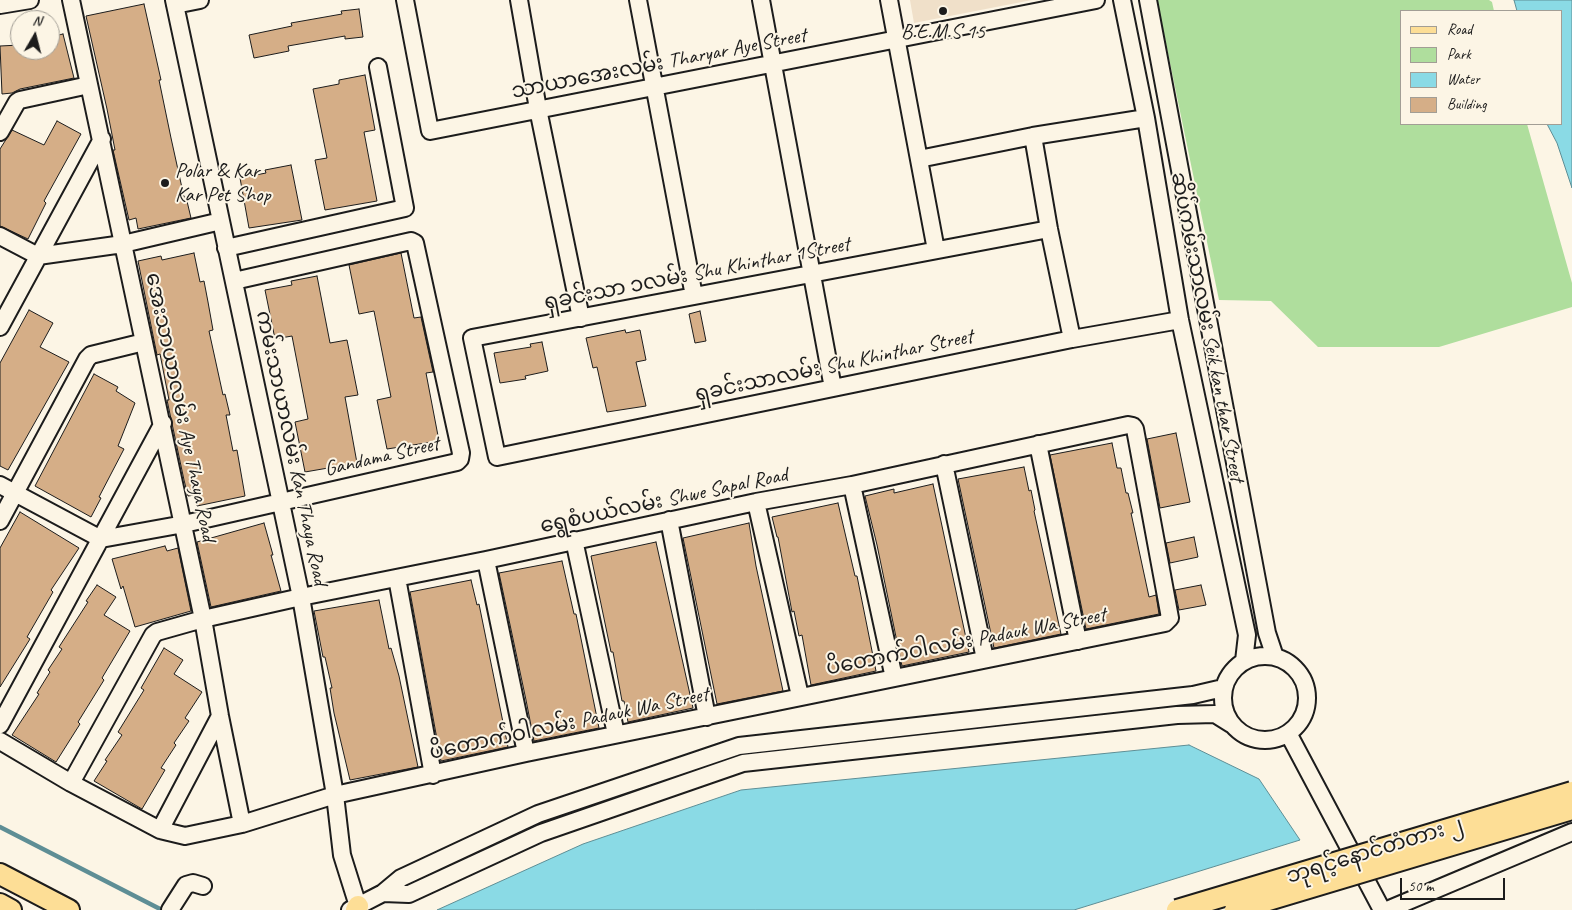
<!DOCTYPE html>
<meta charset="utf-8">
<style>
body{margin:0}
#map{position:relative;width:1572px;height:910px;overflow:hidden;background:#fcf5e5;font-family:Caveat,sans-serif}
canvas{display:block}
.legend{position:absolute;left:1400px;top:10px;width:162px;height:115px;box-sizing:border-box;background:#fcf5e5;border:1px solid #a29e95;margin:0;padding:6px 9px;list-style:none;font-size:15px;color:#1c1c1c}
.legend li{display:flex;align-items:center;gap:10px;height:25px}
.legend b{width:25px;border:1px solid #a29e95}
.north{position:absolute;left:10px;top:10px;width:50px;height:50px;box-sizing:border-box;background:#fcf5e5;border:1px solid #a29e95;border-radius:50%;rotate:8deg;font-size:14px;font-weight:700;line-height:20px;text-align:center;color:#1c1c1c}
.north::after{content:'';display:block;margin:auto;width:18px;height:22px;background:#1c1c1c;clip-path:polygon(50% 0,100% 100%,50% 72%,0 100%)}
.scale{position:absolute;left:1400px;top:878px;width:105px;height:22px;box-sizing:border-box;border:2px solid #1c1c1c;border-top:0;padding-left:6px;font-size:15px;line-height:18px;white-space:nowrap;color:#1c1c1c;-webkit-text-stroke:4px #fcf5e5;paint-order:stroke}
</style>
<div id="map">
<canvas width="1572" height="910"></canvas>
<ul class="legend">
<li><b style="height:6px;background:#fdde96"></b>Road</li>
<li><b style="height:14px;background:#afde9d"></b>Park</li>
<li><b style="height:14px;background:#8adae5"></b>Water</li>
<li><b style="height:14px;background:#d5ae87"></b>Building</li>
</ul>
<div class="north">N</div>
<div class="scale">50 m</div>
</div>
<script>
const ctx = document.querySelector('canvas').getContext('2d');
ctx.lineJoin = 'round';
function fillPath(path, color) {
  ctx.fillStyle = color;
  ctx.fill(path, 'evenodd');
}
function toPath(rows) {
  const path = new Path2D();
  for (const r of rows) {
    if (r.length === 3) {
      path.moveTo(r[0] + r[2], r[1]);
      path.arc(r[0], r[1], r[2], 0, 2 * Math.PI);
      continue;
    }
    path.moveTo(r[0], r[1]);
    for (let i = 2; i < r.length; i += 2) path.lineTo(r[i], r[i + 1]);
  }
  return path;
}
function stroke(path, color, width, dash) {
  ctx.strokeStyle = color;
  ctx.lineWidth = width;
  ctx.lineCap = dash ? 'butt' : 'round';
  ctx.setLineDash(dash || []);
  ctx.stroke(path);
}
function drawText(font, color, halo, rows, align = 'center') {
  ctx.font = font + ' Caveat,"Noto Sans Myanmar",sans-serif';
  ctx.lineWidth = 4;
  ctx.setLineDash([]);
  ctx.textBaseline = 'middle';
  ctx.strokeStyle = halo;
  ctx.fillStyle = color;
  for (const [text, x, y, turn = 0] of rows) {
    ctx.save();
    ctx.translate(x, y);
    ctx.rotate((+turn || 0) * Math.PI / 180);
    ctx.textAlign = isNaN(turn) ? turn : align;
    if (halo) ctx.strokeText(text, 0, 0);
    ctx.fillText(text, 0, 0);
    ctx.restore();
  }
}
fillPath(toPath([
 [910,0,1032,0,914,23]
]), '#f0e0c9');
fillPath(toPath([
 [1157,0,1489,0,1492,2,1494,11,1401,11,1401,124,1527,124,1572,283,1572,307,1439,347,1318,347,1271,301,1219,300]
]), '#afde9d');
const water = toPath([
 [1514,0,1572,0,1572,188,1557,143,1547,124,1561,124,1561,11,1517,11,1514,0],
 [1189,745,1259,779,1300,840,1074,910,437,910,583,844,741,790,1189,745]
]);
fillPath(water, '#8adae5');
stroke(water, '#5e8e95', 1);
stroke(toPath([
 [0,827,162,910]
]), '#5e8e95', 4.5);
const building = toPath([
 [144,4,161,80,159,80,171,138,184,197,186,197,191,218,138,229,136,218,129,220,113,150,115,150,107,109,86,16,144,4],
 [359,9,363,37,345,39,345,36,288,46,289,51,254,58,249,35,292,26,291,23,342,14,341,11,359,9],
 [63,34,74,78,20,89,12,93,2,94,0,46,20,45,20,50,50,50,50,37,63,34],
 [365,75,375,130,364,132,377,201,325,210,315,160,327,158,313,89,339,84,339,80,365,75],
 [57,121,81,134,44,201,46,203,28,239,0,226,0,149,12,130,44,145,57,121],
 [291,165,302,220,249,228,240,178,266,173,265,170,291,165],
 [194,253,200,282,204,281,208,302,213,330,209,331,223,395,225,394,230,415,226,415,233,451,237,450,245,496,197,506,195,495,188,496,184,480,167,400,169,400,160,354,157,355,138,261,161,256,162,260,194,253],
 [401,253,414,318,421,317,433,372,426,373,439,441,387,449,377,400,391,397,374,311,359,314,349,265,401,253],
 [317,276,330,343,347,340,358,395,345,397,357,463,305,472,295,422,308,419,292,336,275,339,265,290,292,285,291,281,317,276],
 [29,310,53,323,40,347,69,362,8,470,0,466,0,363,29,310],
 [700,311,706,341,695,343,689,314,700,311],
 [625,330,626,333,640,330,646,360,636,362,646,406,607,412,597,367,593,368,586,338,625,330],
 [542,342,548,371,525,376,526,379,500,383,494,353,531,347,530,344,542,342],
 [94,374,118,387,116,391,135,403,118,446,124,449,99,497,101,498,91,517,35,486,94,374],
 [1176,433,1190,502,1160,508,1147,439,1176,433],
 [1112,443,1117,468,1121,468,1126,493,1128,493,1133,513,1131,513,1149,597,1156,595,1159,614,1086,629,1050,455,1112,443],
 [1024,467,1029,491,1031,490,1035,510,1034,511,1061,634,994,648,958,479,1024,467],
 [933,484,969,652,902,666,877,545,865,496,894,489,894,493,933,484],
 [838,503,855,576,857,576,876,671,811,685,802,635,799,636,794,611,792,612,778,537,777,537,772,517,838,503],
 [20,512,79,548,51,590,53,592,27,637,30,639,0,687,0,548,20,512],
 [264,523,273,555,271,555,281,591,211,607,197,542,264,523],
 [749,523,756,566,783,691,717,704,683,538,749,523],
 [1194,537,1198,557,1170,563,1166,543,1194,537],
 [656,542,693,708,628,722,624,701,622,701,613,652,611,652,591,556,656,542],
 [165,546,167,551,178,548,191,611,135,627,123,586,121,589,112,559,165,546],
 [562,561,574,614,576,614,599,728,534,741,526,700,499,573,562,561],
 [471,580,477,605,479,604,508,747,441,761,410,592,471,580],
 [97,585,116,597,104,615,130,631,102,678,104,680,78,722,80,724,56,762,12,735,39,694,37,693,50,672,48,670,62,649,59,647,88,602,86,601,97,585],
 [1201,585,1206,605,1179,610,1175,590,1201,585],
 [379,600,389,649,391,648,399,676,418,767,350,780,334,713,330,688,332,688,325,657,323,657,314,611,379,600],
 [164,648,183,660,174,674,202,692,185,718,189,721,174,743,176,745,161,768,165,770,142,809,94,781,107,761,105,760,122,735,118,732,144,690,141,688,164,648]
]);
fillPath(building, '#d5ae87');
stroke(building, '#1c1c1c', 1);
const minor = toPath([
 [71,0,203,619,220,716,242,824],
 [174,0,301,597,335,795,342,855,358,906],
 [405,0,430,131,1096,0],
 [519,0,538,109,581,318],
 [638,0,694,296],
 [761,0,833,388],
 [889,0,936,250],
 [1122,0,1146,118,1180,320,1247,635,1244,661],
 [1148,0,1267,633,1275,657],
 [0,5,30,0],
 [175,5,200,0],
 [0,132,17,102,20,100,89,85],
 [1033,136,1049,229,1072,339],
 [919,159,1033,136,1146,118],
 [1049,229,472,338,497,457,1072,339,1180,320],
 [0,236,38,256,123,244,221,221],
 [226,248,405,208,378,67],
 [0,327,102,139],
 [1038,444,1078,641],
 [944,464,985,659],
 [0,485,101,539,184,524,457,462,460,459,461,453,415,243,411,241,234,281],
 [852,485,894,678],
 [756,502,800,696],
 [669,520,707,717],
 [0,521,87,359,91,355,144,342],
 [574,540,616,734],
 [486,560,526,753],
 [397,578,433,775],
 [1265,698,42],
 [0,725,163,423],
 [1288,733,1382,910],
 [0,741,71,783,160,830,185,836,242,824,335,795,526,753,1165,623,1170,618,1135,429,1133,426,1128,425,852,485,756,502,486,560,301,597,203,619,157,632,153,635,71,783],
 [160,830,220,716],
 [383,893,409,894,541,833,743,763,1177,715,1215,714,1231,724],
 [170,910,186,885,193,883,203,886],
 [350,910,383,893,401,878,538,814,739,746,1193,695,1223,688],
 [1387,910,1572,832]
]);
const major = toPath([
 [0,874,69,910],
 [0,904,11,910],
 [356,910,358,906]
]);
stroke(minor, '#1c1c1c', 20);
stroke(major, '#1c1c1c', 24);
stroke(minor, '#fcf5e5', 16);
stroke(major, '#fdde96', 20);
const majorBridge = toPath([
 [1177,910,1572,792],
 [1235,910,1572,809]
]);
stroke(majorBridge, '#1c1c1c', 24, []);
stroke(majorBridge, '#fdde96', 20);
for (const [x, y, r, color] of [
 [943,11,5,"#1c1c1c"],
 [165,183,5,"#1c1c1c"]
]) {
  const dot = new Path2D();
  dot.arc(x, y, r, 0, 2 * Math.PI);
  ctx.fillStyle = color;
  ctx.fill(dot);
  stroke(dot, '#fcf5e5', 2);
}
drawText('21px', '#1c1c1c', '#fcf5e5', [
 ["B.E.M.S 15",943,32],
 ["Polar & Kar",175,171,"left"],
 ["Kar Pet Shop",175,195,"left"]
]);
drawText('21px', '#1c1c1c', '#fcf5e5', [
 ["သာယာအေးလမ်း Tharyar Aye Street",659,64,-11],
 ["ရှခင်းသာ ၁လမ်း Shu Khinthar 1Street",697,274,-11],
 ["ဆိပ်ကမ်းသာလမ်း Seik kan thar Street",1207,327,79],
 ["ရှခင်းသာလမ်း Shu Khinthar Street",834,366,-12],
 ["အေးသာယာလမ်း Aye Thaya Road",180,407,78],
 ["ကမ်းသာယာလမ်း Kan Thaya Road",291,448,78],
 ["Gandama Street",382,457,-13],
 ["ရွေစံပယ်လမ်း Shwe Sapal Road",664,501,-12],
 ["ပိတောက်ဝါလမ်း Padauk Wa Street",966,642,-11],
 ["ပိတောက်ဝါလမ်း Padauk Wa Street",569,724,-12],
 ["ဘုရင့်နောင်တံတား ၂",1375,851,-17]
]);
</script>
